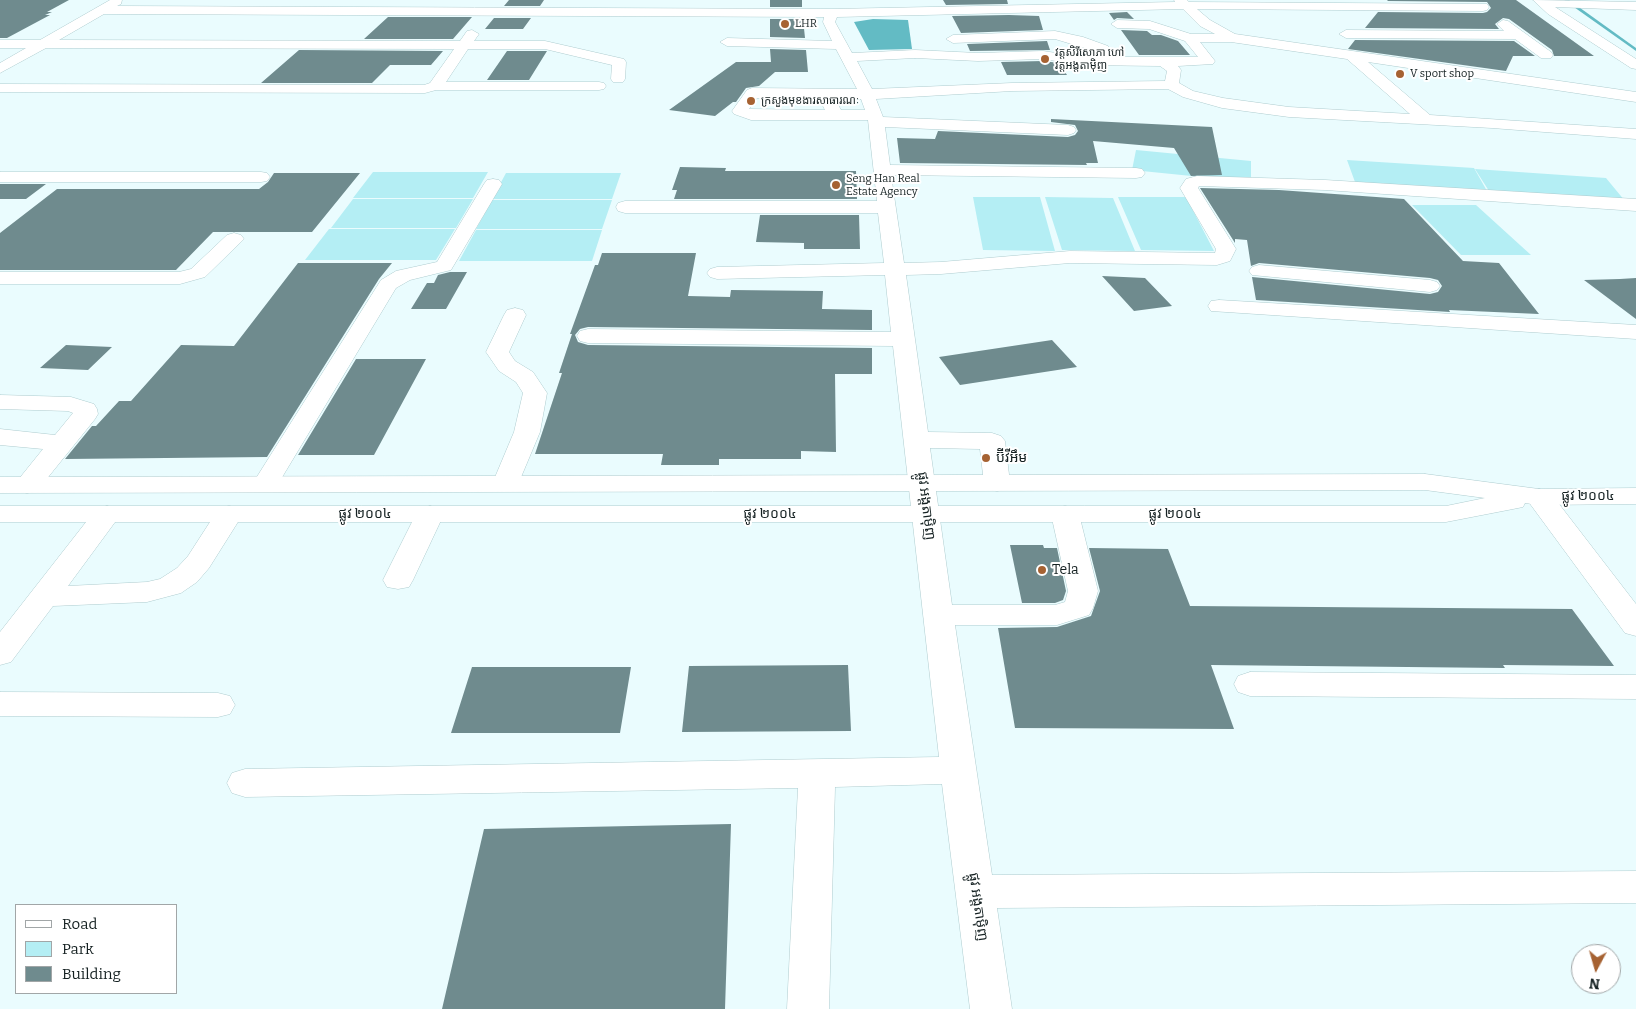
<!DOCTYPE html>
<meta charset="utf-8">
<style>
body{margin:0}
#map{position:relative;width:1636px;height:1009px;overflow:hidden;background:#eafcfe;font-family:Bitter,serif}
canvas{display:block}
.legend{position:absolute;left:15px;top:904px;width:162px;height:90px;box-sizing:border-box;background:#fff;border:1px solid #a1a6a7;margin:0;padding:6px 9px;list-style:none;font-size:15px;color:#152122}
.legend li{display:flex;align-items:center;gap:10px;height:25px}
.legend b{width:25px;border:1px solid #a1a6a7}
.north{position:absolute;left:1571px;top:944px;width:50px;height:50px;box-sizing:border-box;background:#fff;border:1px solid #a1a6a7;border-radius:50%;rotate:186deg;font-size:14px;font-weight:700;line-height:20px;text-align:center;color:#152122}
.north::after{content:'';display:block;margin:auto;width:18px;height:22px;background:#a66232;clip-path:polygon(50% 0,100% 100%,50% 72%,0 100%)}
</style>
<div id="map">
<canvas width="1636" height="1009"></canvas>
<ul class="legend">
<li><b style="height:6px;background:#fff"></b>Road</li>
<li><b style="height:14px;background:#b4eef4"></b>Park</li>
<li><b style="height:14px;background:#6f8b8e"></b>Building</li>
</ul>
<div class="north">N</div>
</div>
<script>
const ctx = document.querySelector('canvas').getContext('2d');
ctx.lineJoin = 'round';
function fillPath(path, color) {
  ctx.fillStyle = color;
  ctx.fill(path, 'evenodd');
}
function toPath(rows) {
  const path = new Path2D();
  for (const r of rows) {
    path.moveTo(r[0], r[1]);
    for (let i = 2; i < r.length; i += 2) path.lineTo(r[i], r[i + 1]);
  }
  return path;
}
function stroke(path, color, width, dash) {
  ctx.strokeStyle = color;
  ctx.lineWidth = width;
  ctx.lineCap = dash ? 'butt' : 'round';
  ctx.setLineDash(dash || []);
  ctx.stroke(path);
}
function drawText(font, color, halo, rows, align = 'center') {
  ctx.font = font + ' Bitter,"Noto Sans Khmer",serif';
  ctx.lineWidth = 4;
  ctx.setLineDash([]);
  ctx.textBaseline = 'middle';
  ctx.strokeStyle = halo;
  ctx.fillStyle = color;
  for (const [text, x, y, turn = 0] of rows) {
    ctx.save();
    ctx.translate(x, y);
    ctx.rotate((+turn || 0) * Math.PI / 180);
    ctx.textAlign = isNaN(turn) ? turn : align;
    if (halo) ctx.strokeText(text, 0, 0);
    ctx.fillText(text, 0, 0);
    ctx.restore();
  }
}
fillPath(toPath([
 [1136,150,1251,161,1251,182,1132,170],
 [1347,160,1474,168,1487,191,1355,182],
 [1475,169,1606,178,1625,201,1489,191],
 [373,172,488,172,473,198,353,198],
 [506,173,621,173,612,199,492,199],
 [973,197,1040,197,1055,251,983,250],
 [1045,197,1113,198,1135,251,1062,250],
 [1118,197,1186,197,1214,251,1141,250],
 [353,199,473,199,456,228,331,228],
 [492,200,612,200,602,229,476,229],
 [1412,205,1476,205,1531,255,1461,255],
 [329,229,455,229,436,260,305,260],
 [476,230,602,230,592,261,459,261]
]), '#b4eef4');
fillPath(toPath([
 [873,19,908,20,912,49,869,50,854,22]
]), '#63bbc4');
fillPath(toPath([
 [1564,0,1569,0,1636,48,1636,51,1564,0]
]), '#63bbc4');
fillPath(toPath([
 [0,0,69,0,47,12,52,12,45,15,50,15,7,38,0,38],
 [509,0,544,0,540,6,504,6],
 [770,0,802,0,802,7,770,7],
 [943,0,1007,0,1008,4,946,5],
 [1388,0,1516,0,1594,56,1554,56,1552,50,1509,19,1503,18,1495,24,1499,29,1365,28,1378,12,1483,13,1487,12,1491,8,1487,2,1387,1],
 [1127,12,1134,19,1117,18,1114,20,1109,13],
 [1009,15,1039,16,1043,30,961,33,952,16],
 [388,17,472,17,453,39,364,39],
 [494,18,531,18,523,29,485,29],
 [770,19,803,19,805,38,770,37],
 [1121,30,1147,31,1152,35,1161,35,1178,41,1190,55,1139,55],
 [1355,40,1514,41,1535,56,1513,56,1506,71,1348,49],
 [1047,41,1050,50,970,51,967,44],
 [770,49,806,50,808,72,775,72,759,86,746,88,736,102,733,102,715,116,669,110,736,62,771,62],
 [299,50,443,51,431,65,390,65,372,83,261,83],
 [507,51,547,51,529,80,487,80],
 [1043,61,1059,63,1067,75,1007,75,1001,62],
 [1051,119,1212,127,1222,175,1191,176,1174,148,1093,141,1098,163,1086,163,1087,165,900,163,897,138,935,139,938,131,1068,137,1075,135,1078,131,1075,125,1051,122],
 [680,167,726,168,725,171,856,171,857,199,674,199,677,190,672,190],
 [274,173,360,173,312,232,213,232,176,270,0,270,0,233,57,189,259,189,268,182],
 [0,184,46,184,26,199,0,199],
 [1200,188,1279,190,1404,199,1463,261,1499,263,1539,314,1449,310,1450,312,1256,300,1252,277,1430,294,1438,292,1442,286,1438,280,1430,278,1259,263,1251,266,1247,240,1235,239,1235,243],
 [760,215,859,215,860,249,804,249,804,243,756,242],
 [602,253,696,253,688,296,730,297,731,290,823,291,822,309,872,310,872,330,588,327,580,329,575,335,578,342,588,345,872,348,872,374,835,374,836,452,801,451,801,459,719,459,719,465,661,465,663,454,535,454,562,373,559,373,572,334,570,334,595,265,598,265],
 [298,263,392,263,379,279,267,457,65,459,92,426,96,426,119,401,131,401,181,345,234,346],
 [450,272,467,272,446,309,411,309,427,283,434,283,438,275],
 [1102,276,1145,278,1172,306,1134,311],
 [1636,278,1636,319,1584,280,1620,279],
 [1052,340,1077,367,960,385,939,357],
 [66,345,112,347,88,370,40,368],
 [356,359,426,359,374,455,298,455],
 [1010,545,1043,545,1044,548,1057,548,1066,591,1063,600,1055,603,1022,603],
 [1089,548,1168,549,1190,606,1572,609,1614,666,1503,665,1505,668,1211,665,1234,729,1015,728,998,628,1057,627,1091,616,1100,591],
 [848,665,851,731,682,732,689,666],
 [472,667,631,667,620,733,451,733],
 [731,824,725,1009,442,1009,484,829]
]), '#6f8b8e');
const minor = toPath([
 [110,0,122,0,121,4,117,6,832,9,1175,2,1174,0,1187,0,1189,2,1487,4,1489,7,1487,10,1483,11,1197,9,1210,20,1235,34,1636,92,1636,102,1368,62,1430,115,1636,129,1636,139,1492,128,1289,117,1222,108,1183,97,1168,89,1012,91,876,99,883,117,1068,125,1074,127,1076,130,1074,133,1068,135,885,127,890,165,1136,168,1142,169,1145,173,1142,177,1136,178,891,175,904,263,941,262,1070,251,1215,253,1216,249,1180,188,1186,179,1197,176,1325,180,1636,199,1636,211,1325,190,1199,186,1198,188,1236,249,1230,261,1217,265,1070,263,941,274,906,275,928,432,992,433,1001,436,1005,441,1010,483,1006,489,997,491,988,489,984,483,980,449,930,448,952,605,1055,605,1065,602,1068,591,1051,514,1055,508,1065,506,1075,508,1079,514,1098,591,1093,608,1089,615,1057,625,955,625,992,875,1636,871,1636,903,997,908,1012,1009,970,1009,942,784,835,787,829,1009,787,1009,798,788,245,797,232,793,227,783,232,773,245,769,939,757,893,346,588,343,580,341,577,336,580,331,588,329,891,332,885,275,717,279,710,277,707,273,710,269,717,267,884,263,878,213,625,213,618,211,616,207,618,203,625,201,877,201,868,120,751,120,734,114,732,111,747,90,752,88,857,89,836,49,727,46,720,42,727,38,832,41,823,22,824,17,104,14,59,40,460,41,467,31,472,30,479,34,474,41,545,41,624,59,626,62,625,79,623,82,613,82,611,79,612,65,545,49,468,49,446,82,599,82,604,83,606,86,604,89,599,90,436,90,425,93,0,92,0,84,424,85,430,83,454,49,46,48,0,73,0,63,26,48,0,48,0,40,40,40,110,0],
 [1183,9,1200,26,1215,34,1191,34,1150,21,1117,20,1111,24,1117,28,1149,29,1185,41,1198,57,1114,57,1108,46,1083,37,1055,31,953,35,946,39,953,43,1055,39,1098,52,1100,57,1082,57,1043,51,978,53,915,50,852,53,835,22,837,17,1183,9],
 [1200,42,1231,42,1347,59,1410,114,1289,107,1223,98,1193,91,1179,83,1181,70,1178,66,1213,64,1215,61,1200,42],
 [915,58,978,61,1043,59,1082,65,1160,66,1167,71,1165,81,1012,83,872,89,857,61,915,58],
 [757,98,819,98,825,110,749,109,757,98],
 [835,99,861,99,865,110,841,110,835,99],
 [1533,0,1636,2,1636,10,1555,7,1636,59,1636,69,1631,68,1548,14,1533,0],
 [1503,20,1508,21,1551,52,1553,55,1551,58,1541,58,1515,39,1346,38,1339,34,1346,30,1504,31,1497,24,1503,20],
 [0,172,261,172,267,173,270,177,267,181,261,182,0,182,0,172],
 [493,179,499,180,502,184,451,270,410,280,396,288,275,489,266,491,257,489,253,483,381,280,396,271,437,262,484,184,487,180,493,179],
 [234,233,241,235,244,239,205,277,180,284,0,284,0,272,179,272,191,269,227,235,234,233],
 [1259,265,1430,280,1437,282,1440,286,1437,290,1430,292,1252,275,1249,271,1252,267,1259,265],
 [1219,300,1636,325,1636,339,1211,311,1208,306,1211,301,1219,300],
 [515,308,523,310,526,315,509,352,515,361,533,372,547,393,540,432,519,482,515,488,506,490,497,488,493,482,514,432,523,393,516,382,499,371,486,352,504,315,507,310,515,308],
 [0,395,71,397,94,404,97,409,98,414,95,419,37,491,27,493,17,491,14,485,43,449,0,445,0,429,55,435,73,413,68,411,0,409,0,395],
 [1539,489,1549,491,1636,604,1636,636,1625,633,1525,497,1529,491,1539,489],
 [107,506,117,508,121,514,68,586,147,582,160,579,177,568,188,556,219,508,229,506,239,508,243,514,209,568,197,582,181,593,147,602,53,606,11,662,0,665,0,632,97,508,107,506],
 [430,506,440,508,444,514,413,580,409,587,398,589,387,587,383,580,416,514,420,508,430,506],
 [1250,672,1636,675,1636,699,1250,696,1238,692,1234,684,1238,676,1250,672],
 [0,692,218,693,230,696,235,705,230,714,218,717,0,716,0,692]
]);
const major = toPath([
 [1425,474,1539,489,1636,488,1636,504,1539,505,1525,503,1523,507,1513,509,1446,522,0,522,0,506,1446,506,1485,498,1425,490,0,493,0,477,1425,474]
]);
stroke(minor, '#aecccf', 1);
stroke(major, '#aecccf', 1);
fillPath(minor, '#fff');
fillPath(major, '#fff');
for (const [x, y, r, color] of [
 [785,24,5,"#a66232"],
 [1045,59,5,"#a66232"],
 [1400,74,5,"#a66232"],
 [751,101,5,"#a66232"],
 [836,185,5,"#a66232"],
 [986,458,5,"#a66232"],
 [1042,570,5,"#a66232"]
]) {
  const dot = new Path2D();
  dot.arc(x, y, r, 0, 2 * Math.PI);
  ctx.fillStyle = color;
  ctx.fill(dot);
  stroke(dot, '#fff', 2);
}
drawText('11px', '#152122', '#fff', [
 ["LHR",795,24],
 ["វត្តសិរីសោភា ហៅ",1055,53],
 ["វត្តអង្តតាម៉ិញ",1055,66],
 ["V sport shop",1410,74],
 ["ក្រសួងមុខងារសាធារណៈ",761,101],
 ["Seng Han Real",846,179],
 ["Estate Agency",846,192]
], 'left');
drawText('14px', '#152122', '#fff', [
 ["ប៊ីវីអឹម",996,458],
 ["Tela",1052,570]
], 'left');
drawText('14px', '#152122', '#fff', [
 ["ផ្លូវ ២០០៤",1588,496],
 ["ផ្លូវ អង្តតាម៉ិញ",926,506,83],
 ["ផ្លូវ ២០០៤",365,514],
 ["ផ្លូវ ២០០៤",770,514],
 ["ផ្លូវ ២០០៤",1175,514],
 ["ផ្លូវ អង្តតាម៉ិញ",978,907,82]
]);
</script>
